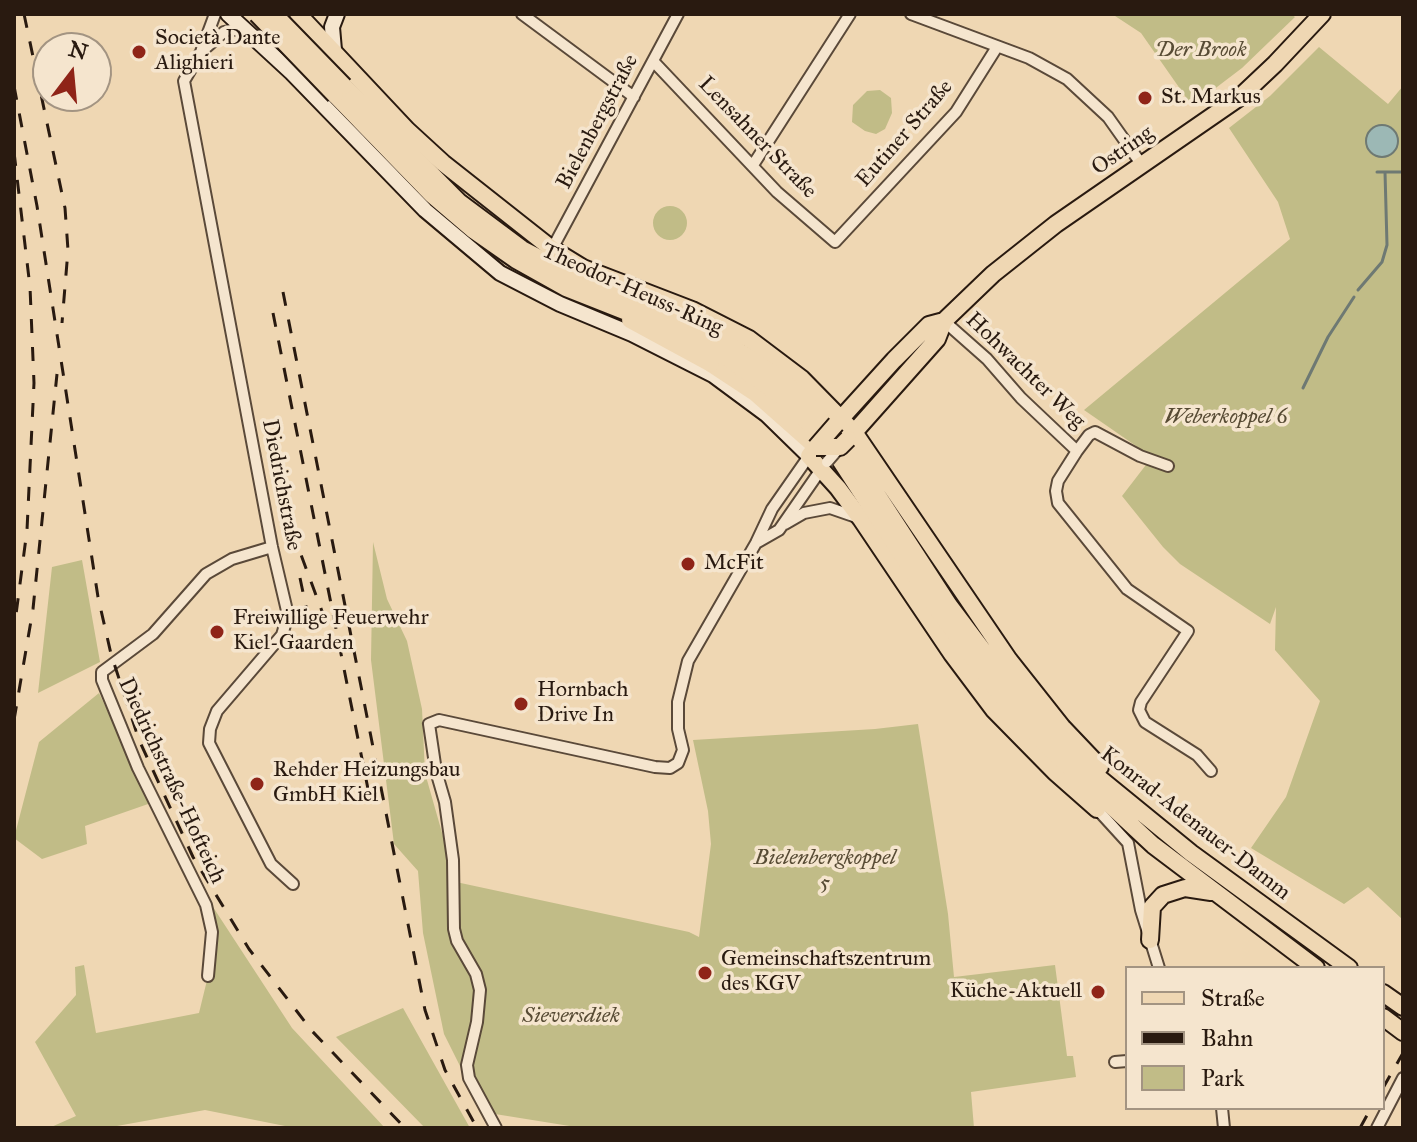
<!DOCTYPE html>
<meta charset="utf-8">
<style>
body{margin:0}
#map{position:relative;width:1417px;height:1142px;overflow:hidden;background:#efd7b3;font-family:"IM FELL Great Primer",serif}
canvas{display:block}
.frame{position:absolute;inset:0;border:16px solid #291a10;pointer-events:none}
.legend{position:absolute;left:1125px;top:966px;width:260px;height:144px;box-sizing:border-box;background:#f5e5ce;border:2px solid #a39482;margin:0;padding:10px 14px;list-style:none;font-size:24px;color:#291a10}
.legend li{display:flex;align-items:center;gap:16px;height:40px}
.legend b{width:40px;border:2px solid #a39482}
.north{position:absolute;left:32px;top:32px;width:80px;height:80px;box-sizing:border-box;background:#f5e5ce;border:2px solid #a39482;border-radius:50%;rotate:16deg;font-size:22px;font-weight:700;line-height:32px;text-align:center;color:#291a10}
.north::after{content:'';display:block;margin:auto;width:28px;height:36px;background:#8f2418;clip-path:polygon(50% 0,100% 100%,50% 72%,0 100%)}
</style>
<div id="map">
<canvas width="1417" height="1142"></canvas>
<div class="frame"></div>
<ul class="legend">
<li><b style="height:10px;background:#efd7b3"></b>Straße</li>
<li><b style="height:10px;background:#291a10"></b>Bahn</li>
<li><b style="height:22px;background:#c1bc87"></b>Park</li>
</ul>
<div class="north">N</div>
</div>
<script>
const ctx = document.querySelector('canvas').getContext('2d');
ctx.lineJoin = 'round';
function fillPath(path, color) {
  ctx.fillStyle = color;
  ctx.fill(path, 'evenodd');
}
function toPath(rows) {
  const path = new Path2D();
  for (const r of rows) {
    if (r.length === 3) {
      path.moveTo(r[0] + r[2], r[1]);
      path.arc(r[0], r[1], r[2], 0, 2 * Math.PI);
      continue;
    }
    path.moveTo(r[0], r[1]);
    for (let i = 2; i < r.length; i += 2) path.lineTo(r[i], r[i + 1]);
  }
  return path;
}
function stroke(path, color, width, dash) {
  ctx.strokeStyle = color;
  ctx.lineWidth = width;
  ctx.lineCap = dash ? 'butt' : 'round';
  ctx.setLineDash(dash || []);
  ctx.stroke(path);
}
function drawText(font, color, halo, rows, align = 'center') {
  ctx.font = font + ' "IM FELL Great Primer",serif';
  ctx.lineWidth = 7;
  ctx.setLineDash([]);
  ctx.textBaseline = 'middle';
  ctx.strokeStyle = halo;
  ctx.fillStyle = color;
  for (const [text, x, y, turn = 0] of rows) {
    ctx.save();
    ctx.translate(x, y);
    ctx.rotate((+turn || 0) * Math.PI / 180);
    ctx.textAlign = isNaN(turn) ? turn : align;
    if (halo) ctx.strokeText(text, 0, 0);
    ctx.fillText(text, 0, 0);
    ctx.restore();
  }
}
fillPath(toPath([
 [1112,14,1291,14,1295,17,1242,68,1192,106,1141,33],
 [1319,47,1388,104,1403,86,1403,920,1368,887,1344,904,1251,848,1286,797,1320,701,1275,650,1276,607,1270,624,1180,564,1163,547,1122,496,1152,457,1084,410,1290,239,1278,202,1229,128,1270,96],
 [880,90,891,98,892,113,885,129,876,134,865,131,852,122,853,105,867,91],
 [670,223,17],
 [373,542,387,599,407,641,422,709,425,773,456,882,689,932,699,937,711,844,708,811,693,740,875,729,918,724,948,914,954,977,1055,965,1067,1056,1073,1056,1076,1077,971,1092,974,1128,582,1128,495,1114,476,1084,472,1066,461,1068,444,1034,423,933,418,871,394,844,371,660],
 [82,560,100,662,38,693,52,567],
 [99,693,151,803,85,826,87,844,42,859,14,838,39,742],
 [213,907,292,1028,385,1128,295,1128,205,1110,106,1128,49,1128,76,1116,35,1042,76,995,75,967,84,965,96,1033,199,1013,209,972],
 [403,1008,470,1128,425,1128,336,1037]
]), '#c1bc87');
const water = toPath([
 [1382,141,16]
]);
fillPath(water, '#9cb8b5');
stroke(water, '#6e7973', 2);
stroke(toPath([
 [1377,172,1403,172],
 [1358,290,1382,262,1387,245,1385,172],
 [1303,388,1328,337,1354,297]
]), '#6e7973', 3);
const minor = toPath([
 [215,14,201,52,184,81,272,547,288,615,282,635,217,711,210,729,209,743,271,864,293,884],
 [522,14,634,97],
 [911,14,1029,58,1067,79,1108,117,1142,165],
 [202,51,224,32,243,28],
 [653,61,777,192,835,242,956,112,997,47],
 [753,165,850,14],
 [552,249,678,14],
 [944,321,987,359,1021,398,1077,451,1058,481,1056,491,1058,503,1127,589,1188,631,1141,702,1139,710,1145,722,1197,755,1211,771],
 [1077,451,1089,435,1095,432,1140,456,1168,466],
 [785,524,804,513,830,508,856,517],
 [758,542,779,530,822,468],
 [1097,809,1128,843,1141,910,1159,968],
 [208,976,212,932,206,905,138,768,102,680,102,672,153,634,206,574,232,559,272,547],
 [1115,1062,1127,1061],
 [1222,1108,1224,1128],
 [496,1128,469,1078,467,1065,477,1022,480,990,476,974,457,941,454,929,453,860,445,802,436,771,429,724,439,720,655,767,670,768,678,763,683,750,678,729,678,702,688,661,756,543,772,509,809,456],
 [1377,1128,1403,1078]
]);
const secondary = toPath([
 [228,14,292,73,425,210,500,273,560,304,632,334,713,375,767,415,809,456],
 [334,50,332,27,337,14]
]);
const primary = toPath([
 [298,14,407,130,443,163,552,249,583,268,692,310,749,339,802,379,854,432],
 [711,364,755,393,816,447,809,456,838,488,861,519,952,654,994,710,1055,772,1097,809],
 [836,424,894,360,929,325,944,321],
 [849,438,937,339,944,321,993,274,1056,224,1240,97,1275,64,1322,14]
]);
const trunk = toPath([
 [344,86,459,202,522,249,576,277,688,323,725,342,774,374,799,394,847,448,949,605,1013,690,1077,760,1191,853,1349,968],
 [335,95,432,195,473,230,516,260,566,288,685,335,721,354,781,396,819,434,838,457,937,609,1002,697,1053,752,1153,845,1316,968],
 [630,320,711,364],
 [854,432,1009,660,1062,727,1100,767],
 [1150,940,1152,907,1163,895,1185,888,1211,892],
 [1383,993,1403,1007],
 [1383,1017,1403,1032]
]);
stroke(minor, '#5a4939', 14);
stroke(secondary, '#291a10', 18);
stroke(primary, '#291a10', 20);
stroke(trunk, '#291a10', 20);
stroke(minor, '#f5e5ce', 10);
stroke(secondary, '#f5e5ce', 14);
stroke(primary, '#efd7b3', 16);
stroke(trunk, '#efd7b3', 16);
stroke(toPath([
 [24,14,65,208,68,250,62,323],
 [14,86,37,206,98,597,111,654,139,740,193,857,249,949,312,1031,405,1128],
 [14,152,30,287,34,383,27,530,14,630],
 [283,292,425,1010,445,1070,477,1128],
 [273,313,368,789],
 [285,502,297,544,326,622],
 [300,578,309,621],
 [14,720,33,609,57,374],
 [1383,1088,1403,1053],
 [1360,1128,1371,1108]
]), '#291a10', 3, [14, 14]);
const minorBridge = toPath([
 [827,462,840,447]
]);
const primaryBridge = toPath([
 [816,447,840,447,848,439],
 [816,447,836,424]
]);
const trunkBridge = toPath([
 [257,14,335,95],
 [274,14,344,86]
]);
stroke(minorBridge, '#5a4939', 14, []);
stroke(primaryBridge, '#291a10', 20, []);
stroke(trunkBridge, '#291a10', 20, []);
stroke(minorBridge, '#f5e5ce', 10);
stroke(primaryBridge, '#efd7b3', 16);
stroke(trunkBridge, '#efd7b3', 16);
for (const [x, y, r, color] of [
 [139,52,8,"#8f2418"],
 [1145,98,8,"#8f2418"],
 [688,564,8,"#8f2418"],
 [217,632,8,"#8f2418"],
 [521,704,8,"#8f2418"],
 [257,784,8,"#8f2418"],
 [705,973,8,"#8f2418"],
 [1098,992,8,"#8f2418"]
]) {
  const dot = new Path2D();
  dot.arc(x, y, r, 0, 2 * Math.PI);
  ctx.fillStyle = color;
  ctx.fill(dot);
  stroke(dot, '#f5e5ce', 3);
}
drawText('22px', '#291a10', '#f5e5ce', [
 ["Società Dante",155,39],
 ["Alighieri",155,64],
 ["St. Markus",1161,98],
 ["McFit",704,564],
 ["Freiwillige Feuerwehr",233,619],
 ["Kiel-Gaarden",233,644],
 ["Hornbach",537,691],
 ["Drive In",537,716],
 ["Rehder Heizungsbau",273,771],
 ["GmbH Kiel",273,796],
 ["Gemeinschaftszentrum",721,960],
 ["des KGV",721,985],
 ["Küche-Aktuell",1082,992,"right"]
], 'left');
drawText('italic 22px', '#574b34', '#f5e5ce', [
 ["Der Brook",1201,51],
 ["Weberkoppel 6",1226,418],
 ["Bielenbergkoppel",825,859],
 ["5",825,884],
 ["Sieversdiek",571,1017]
]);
drawText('22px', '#291a10', '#f5e5ce', [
 ["Bielenbergstraße",598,122,-62],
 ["Eutiner Straße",905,134,-49],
 ["Lensahner Straße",757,138,46],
 ["Ostring",1123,151,-35],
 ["Theodor-Heuss-Ring",632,290,24],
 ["Hohwachter Weg",1025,371,44],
 ["Diedrichstraße",281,485,79],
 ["Diedrichstraße-Hofteich",171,781,65],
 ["Konrad-Adenauer-Damm",1195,824,38]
]);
</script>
